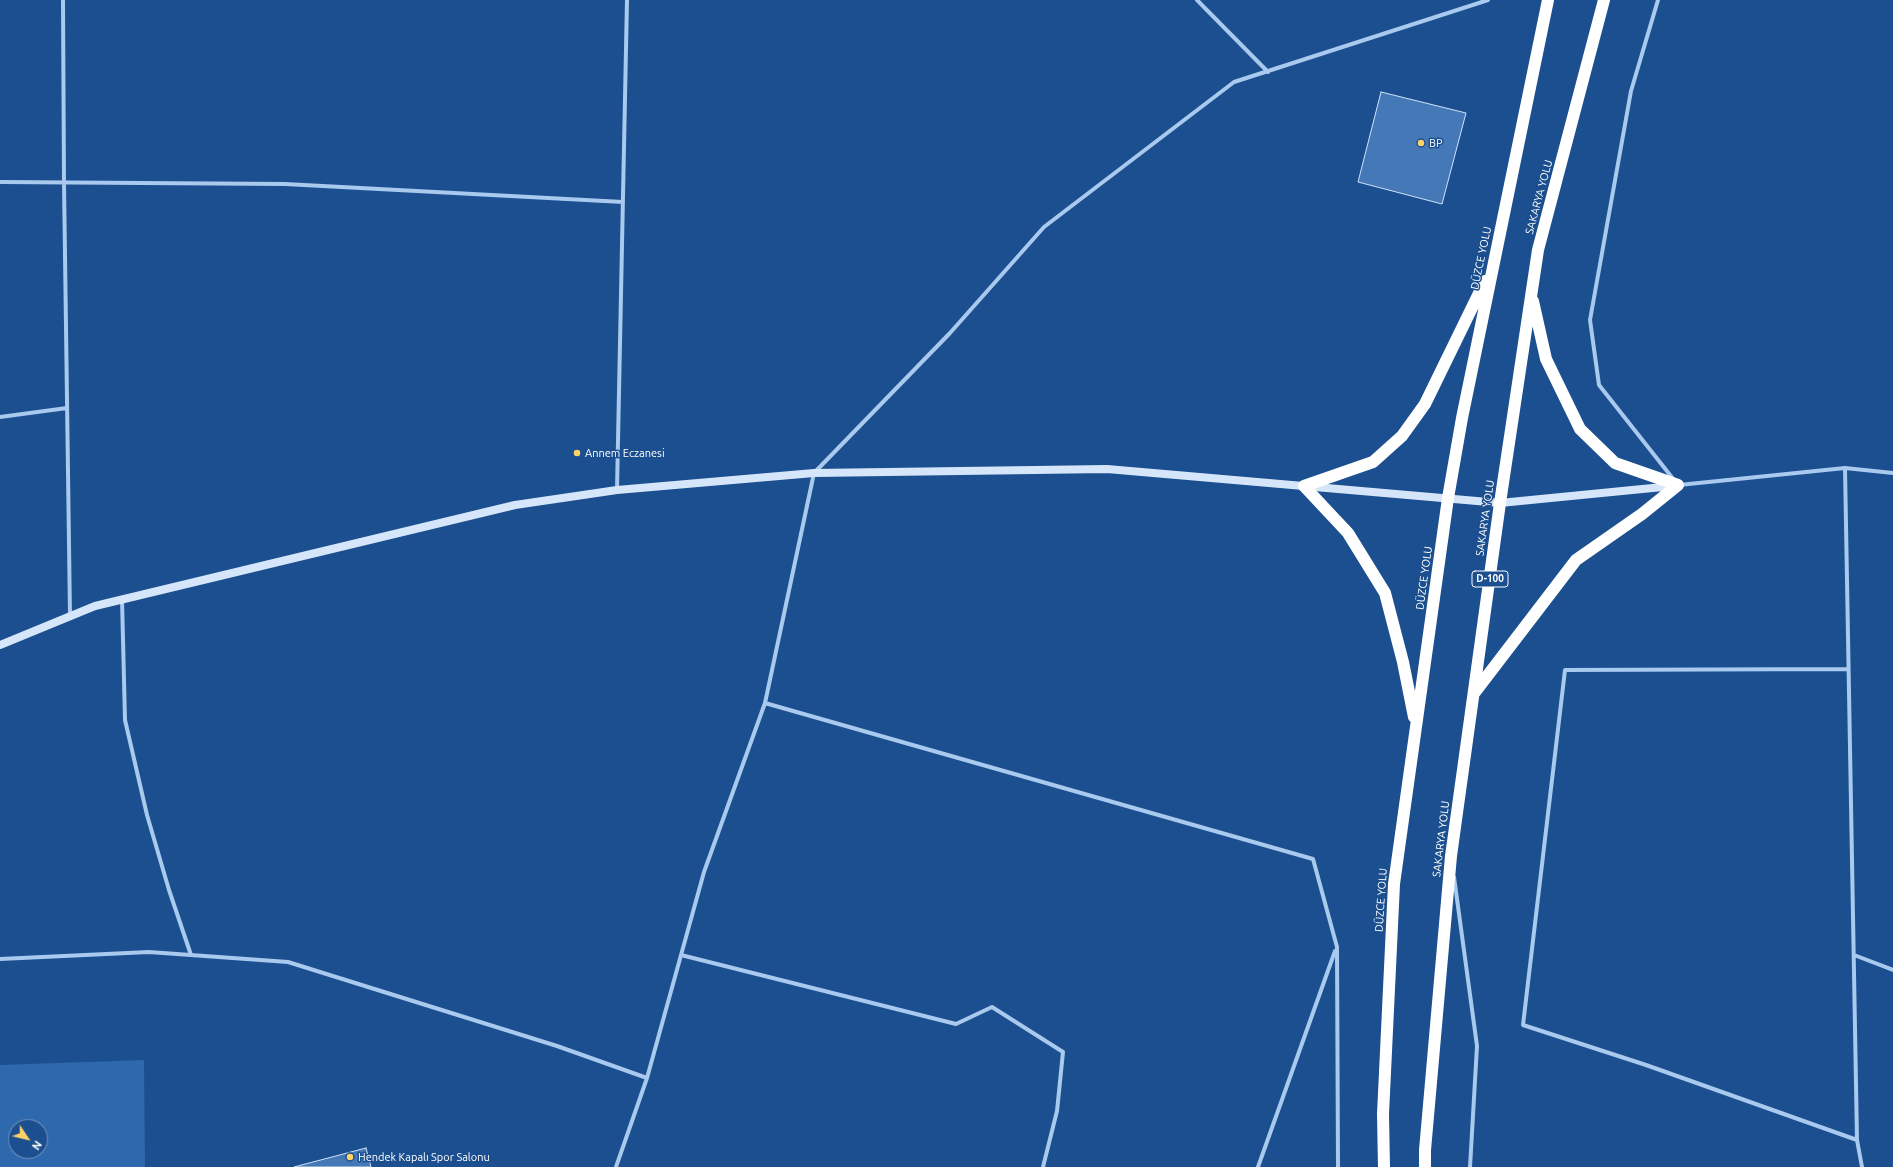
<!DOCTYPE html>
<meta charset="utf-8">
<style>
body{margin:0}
#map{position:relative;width:1893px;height:1167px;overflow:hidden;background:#1b4f8f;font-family:Ubuntu,sans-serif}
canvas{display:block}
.north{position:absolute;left:8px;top:1119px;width:40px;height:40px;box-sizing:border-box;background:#1b4f8f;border:1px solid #7695bc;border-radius:50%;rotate:125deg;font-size:11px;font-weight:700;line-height:16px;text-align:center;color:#fff}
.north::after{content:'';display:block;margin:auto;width:14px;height:18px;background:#ffd166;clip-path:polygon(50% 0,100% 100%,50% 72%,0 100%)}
</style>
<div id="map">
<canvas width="1893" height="1167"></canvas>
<div class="north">N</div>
</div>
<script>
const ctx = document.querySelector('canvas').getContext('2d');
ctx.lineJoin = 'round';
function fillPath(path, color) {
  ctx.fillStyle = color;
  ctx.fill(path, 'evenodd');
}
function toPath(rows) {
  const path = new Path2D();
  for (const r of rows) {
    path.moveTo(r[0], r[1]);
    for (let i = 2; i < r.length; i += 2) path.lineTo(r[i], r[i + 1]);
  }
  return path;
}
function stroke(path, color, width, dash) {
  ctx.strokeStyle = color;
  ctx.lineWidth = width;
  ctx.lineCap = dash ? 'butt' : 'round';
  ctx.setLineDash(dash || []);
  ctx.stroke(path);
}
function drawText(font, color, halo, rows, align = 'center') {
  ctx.font = font + ' Ubuntu,sans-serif';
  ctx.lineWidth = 3;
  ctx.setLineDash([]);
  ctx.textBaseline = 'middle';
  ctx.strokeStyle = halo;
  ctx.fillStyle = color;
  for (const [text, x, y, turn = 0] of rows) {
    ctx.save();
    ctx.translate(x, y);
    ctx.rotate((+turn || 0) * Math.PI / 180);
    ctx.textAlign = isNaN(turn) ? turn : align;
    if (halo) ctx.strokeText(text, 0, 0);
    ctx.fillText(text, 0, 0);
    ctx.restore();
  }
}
fillPath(toPath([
 [144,1060,145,1167,0,1167,0,1065],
 [16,1127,40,1127,40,1151,16,1151]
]), '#2e69ad');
const building = toPath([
 [1381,92,1466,113,1442,204,1358,182,1381,92],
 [366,1148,371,1167,294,1167,366,1148]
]);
fillPath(building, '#4478b7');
stroke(building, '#cfe3fa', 1);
stroke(toPath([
 [63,0,64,183,70,616],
 [1197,0,1268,72],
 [1658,0,1631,91,1590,320,1599,385,1674,480],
 [0,182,285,184,623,202],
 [0,417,67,408],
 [1845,468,1857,1140,1646,1065,1523,1025,1565,670,1848,669],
 [1679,485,1845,468,1893,473],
 [617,490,627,0],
 [122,599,125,720,147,815,169,890,191,955],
 [765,703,1313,859,1337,947,1338,1167],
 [1454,877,1477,1046,1470,1167],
 [681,955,956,1024,992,1007,1063,1052,1057,1111,1043,1167],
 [1854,955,1893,970],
 [0,959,149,952,288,962,557,1046,647,1078],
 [1857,1140,1862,1167],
 [616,1167,647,1078,704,872,765,703,814,473,950,333,1044,227,1234,82,1488,0],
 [1258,1167,1335,951]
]), '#a9c9ee', 4);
stroke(toPath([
 [0,645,95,606,515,505,617,490,814,473,1107,469,1500,503,1673,486]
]), '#d6e6fa', 8);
stroke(toPath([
 [1533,301,1546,359,1580,429,1615,463,1678,485],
 [1475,692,1576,560,1642,514,1678,485],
 [1414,717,1403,662,1385,593,1348,533,1304,486,1373,462,1402,436,1425,404,1485,281],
 [1384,1167,1383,1114,1394,884,1448,498,1462,418,1548,0],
 [1425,1167,1425,1150,1451,856,1500,503,1538,250,1604,0]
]), '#fff', 12);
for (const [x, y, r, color] of [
 [1421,143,4,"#ffd166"],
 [577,453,4,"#ffd166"],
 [350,1157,4,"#ffd166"]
]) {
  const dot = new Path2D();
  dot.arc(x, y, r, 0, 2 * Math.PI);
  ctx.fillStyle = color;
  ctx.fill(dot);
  stroke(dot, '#1b4f8f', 1.5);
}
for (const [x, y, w] of [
 [1490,579,36]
]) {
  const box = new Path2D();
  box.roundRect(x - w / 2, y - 8, w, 16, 3);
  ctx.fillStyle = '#1b4f8f';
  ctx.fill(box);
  stroke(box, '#fff', 1);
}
drawText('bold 10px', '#fff', null, [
 ["D-100",1490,579]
]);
drawText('11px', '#fff', '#1b4f8f', [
 ["BP",1429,143],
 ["Annem Eczanesi",585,453],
 ["Hendek Kapalı Spor Salonu",358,1157]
], 'left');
drawText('11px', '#fff', '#1b4f8f', [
 ["SAKARYA YOLU",1539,197,-75],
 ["DÜZCE YOLU",1481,258,-78],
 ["SAKARYA YOLU",1485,518,-82],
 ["DÜZCE YOLU",1424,578,-82],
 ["SAKARYA YOLU",1441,839,-83],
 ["DÜZCE YOLU",1381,900,-86]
]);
</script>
